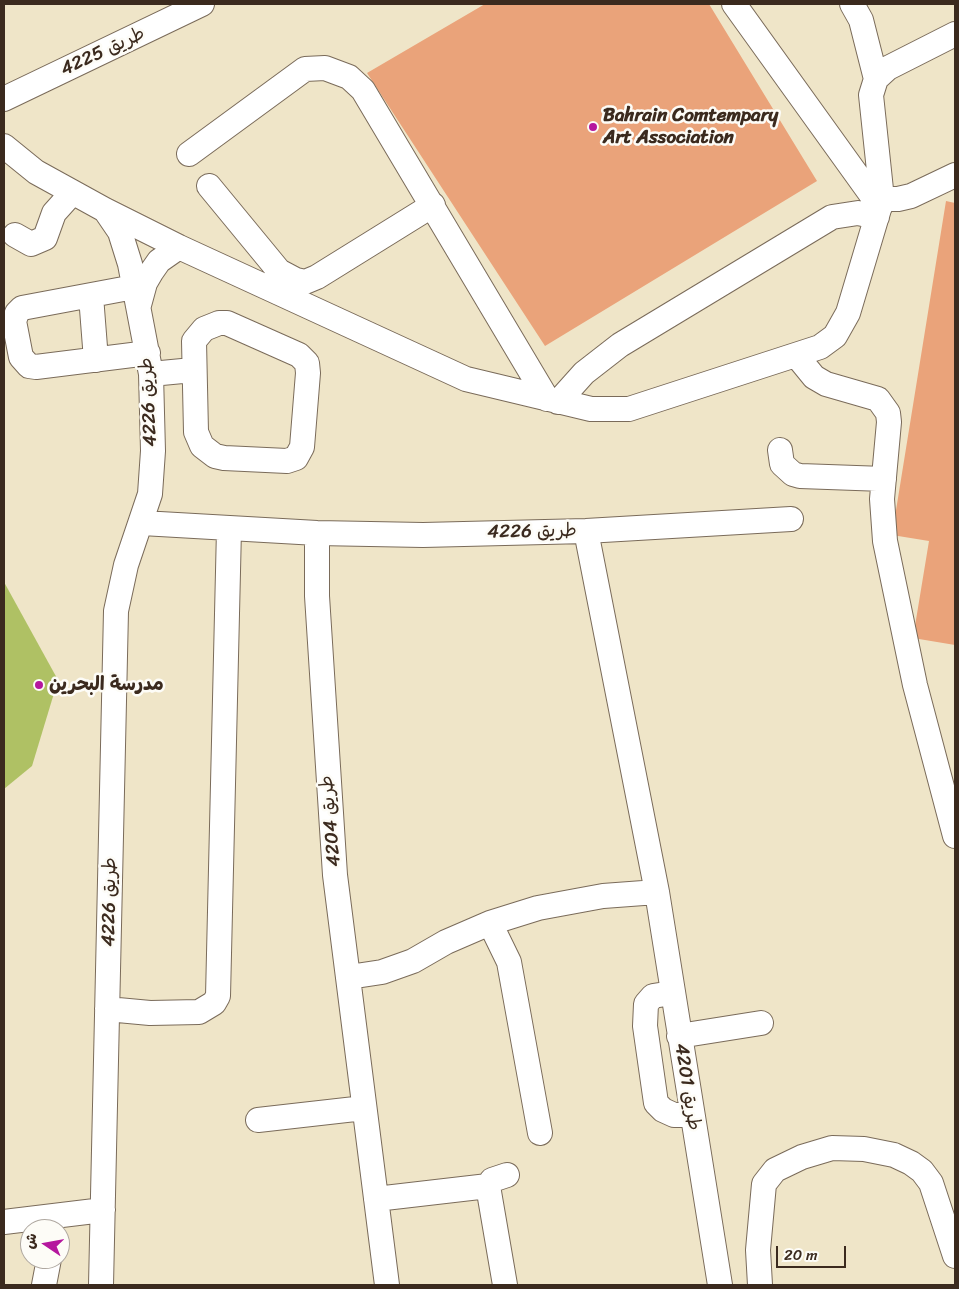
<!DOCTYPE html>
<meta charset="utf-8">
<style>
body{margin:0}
#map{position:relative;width:959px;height:1289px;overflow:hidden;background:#efe5c8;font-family:Sriracha,"Playpen Sans Arabic",sans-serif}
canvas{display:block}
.frame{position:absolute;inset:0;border:5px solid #3b2a1e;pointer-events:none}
.north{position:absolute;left:20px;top:1219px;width:50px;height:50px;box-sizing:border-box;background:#fdfcf7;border:1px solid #afa8a0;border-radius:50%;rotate:282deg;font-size:14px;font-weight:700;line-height:20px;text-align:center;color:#3b2a1e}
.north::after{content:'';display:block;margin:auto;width:18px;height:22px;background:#b5179e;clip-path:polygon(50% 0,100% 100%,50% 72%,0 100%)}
.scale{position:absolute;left:776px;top:1246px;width:70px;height:22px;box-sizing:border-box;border:2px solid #3b2a1e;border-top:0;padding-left:6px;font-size:15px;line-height:18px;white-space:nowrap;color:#3b2a1e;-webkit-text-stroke:4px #fdfcf7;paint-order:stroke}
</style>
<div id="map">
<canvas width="959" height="1289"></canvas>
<div class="frame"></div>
<div class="north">ش</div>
<div class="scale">20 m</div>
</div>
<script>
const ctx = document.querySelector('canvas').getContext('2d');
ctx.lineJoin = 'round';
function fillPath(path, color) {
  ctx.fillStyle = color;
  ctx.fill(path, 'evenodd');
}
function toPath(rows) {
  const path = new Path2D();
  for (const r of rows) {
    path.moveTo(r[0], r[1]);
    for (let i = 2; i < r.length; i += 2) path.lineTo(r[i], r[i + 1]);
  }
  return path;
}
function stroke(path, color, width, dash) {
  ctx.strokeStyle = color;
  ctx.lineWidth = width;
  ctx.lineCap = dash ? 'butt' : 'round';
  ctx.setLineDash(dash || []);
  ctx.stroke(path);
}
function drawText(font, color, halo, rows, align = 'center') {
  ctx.font = font + ' Sriracha,"Playpen Sans Arabic",sans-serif';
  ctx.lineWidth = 5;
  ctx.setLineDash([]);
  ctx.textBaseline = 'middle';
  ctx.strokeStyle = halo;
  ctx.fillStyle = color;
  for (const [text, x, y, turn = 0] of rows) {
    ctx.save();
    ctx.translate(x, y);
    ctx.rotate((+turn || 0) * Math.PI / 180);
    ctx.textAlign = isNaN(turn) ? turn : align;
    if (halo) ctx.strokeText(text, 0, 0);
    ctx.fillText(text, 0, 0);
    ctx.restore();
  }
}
fillPath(toPath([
 [4,582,58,680,32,766,4,789]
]), '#afc164');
fillPath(toPath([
 [485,4,709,4,817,181,545,346,367,73],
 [946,201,955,203,955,645,913,638,929,541,892,535]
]), '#eaa37a');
const minor = toPath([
 [734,4,880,207],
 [852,4,861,20,876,79],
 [4,99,202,4],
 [4,146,36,172,105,210,179,247,466,379,591,409,629,409,820,347,835,336,848,313,882,199,871,95,876,79,888,68,955,34],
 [189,154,305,69,325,68,349,77,363,90,547,399],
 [209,186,279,271,296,280,305,282,317,277,433,205],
 [882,199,898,199,911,196,955,175],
 [15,235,31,244,45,238,54,213,72,193],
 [134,287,22,308,17,313,14,321,21,357,29,366,36,367,148,353],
 [91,296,96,360],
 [139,305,145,283,152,271,159,261,179,247],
 [219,323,227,323,299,355,307,363,308,373,302,447,296,458,287,461,224,458,215,456,202,446,196,432,194,341,204,329,219,323],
 [796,355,814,377,826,384,878,399,888,413,889,422,882,499,885,541,915,685,955,836],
 [151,374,193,370],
 [558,402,584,373,620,345,832,217,858,213,877,217],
 [780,450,782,464,793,474,800,476,884,479],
 [142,523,317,533,423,535,586,531,791,519],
 [586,531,657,892,720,1285],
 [317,533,317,596,335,875,387,1285],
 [490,923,509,962,540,1133],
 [349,977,382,972,413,961,446,942,490,923,538,908,603,896,657,892],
 [672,993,653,996,646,1004,645,1026,656,1103,663,1110,674,1115,692,1115],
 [107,1009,150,1013,199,1012,214,1003,218,996,229,529],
 [679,1036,761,1023],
 [258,1120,364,1108],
 [488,1186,505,1285],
 [376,1199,488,1186,492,1180,507,1175],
 [4,1222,103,1210],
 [44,1285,49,1259],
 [101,1285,116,611,126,565,150,494,153,451,151,374,130,264,120,232,105,210],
 [760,1285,758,1250,764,1184,775,1170,802,1157,832,1148,864,1149,894,1155,911,1163,922,1171,931,1183,955,1256]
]);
stroke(minor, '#7a6b5a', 26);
stroke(minor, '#fff', 24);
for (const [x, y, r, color] of [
 [593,127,5,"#b5179e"],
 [39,685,5,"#b5179e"]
]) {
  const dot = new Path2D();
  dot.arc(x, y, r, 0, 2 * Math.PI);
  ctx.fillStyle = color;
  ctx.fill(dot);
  stroke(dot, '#fdfcf7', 2);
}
drawText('19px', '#3b2a1e', '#fdfcf7', [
 ["طريق 4225",103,52,-25],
 ["طريق 4226",149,402,-93],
 ["طريق 4226",532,532,-1],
 ["طريق 4204",331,821,-95],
 ["طريق 4226",110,902,-89],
 ["طريق 4201",687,1087,81]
]);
drawText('bold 19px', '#3b2a1e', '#fdfcf7', [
 ["Bahrain Comtempary",603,116],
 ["Art Association",603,138],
 ["مدرسة البحرين",49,685]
], 'left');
</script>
